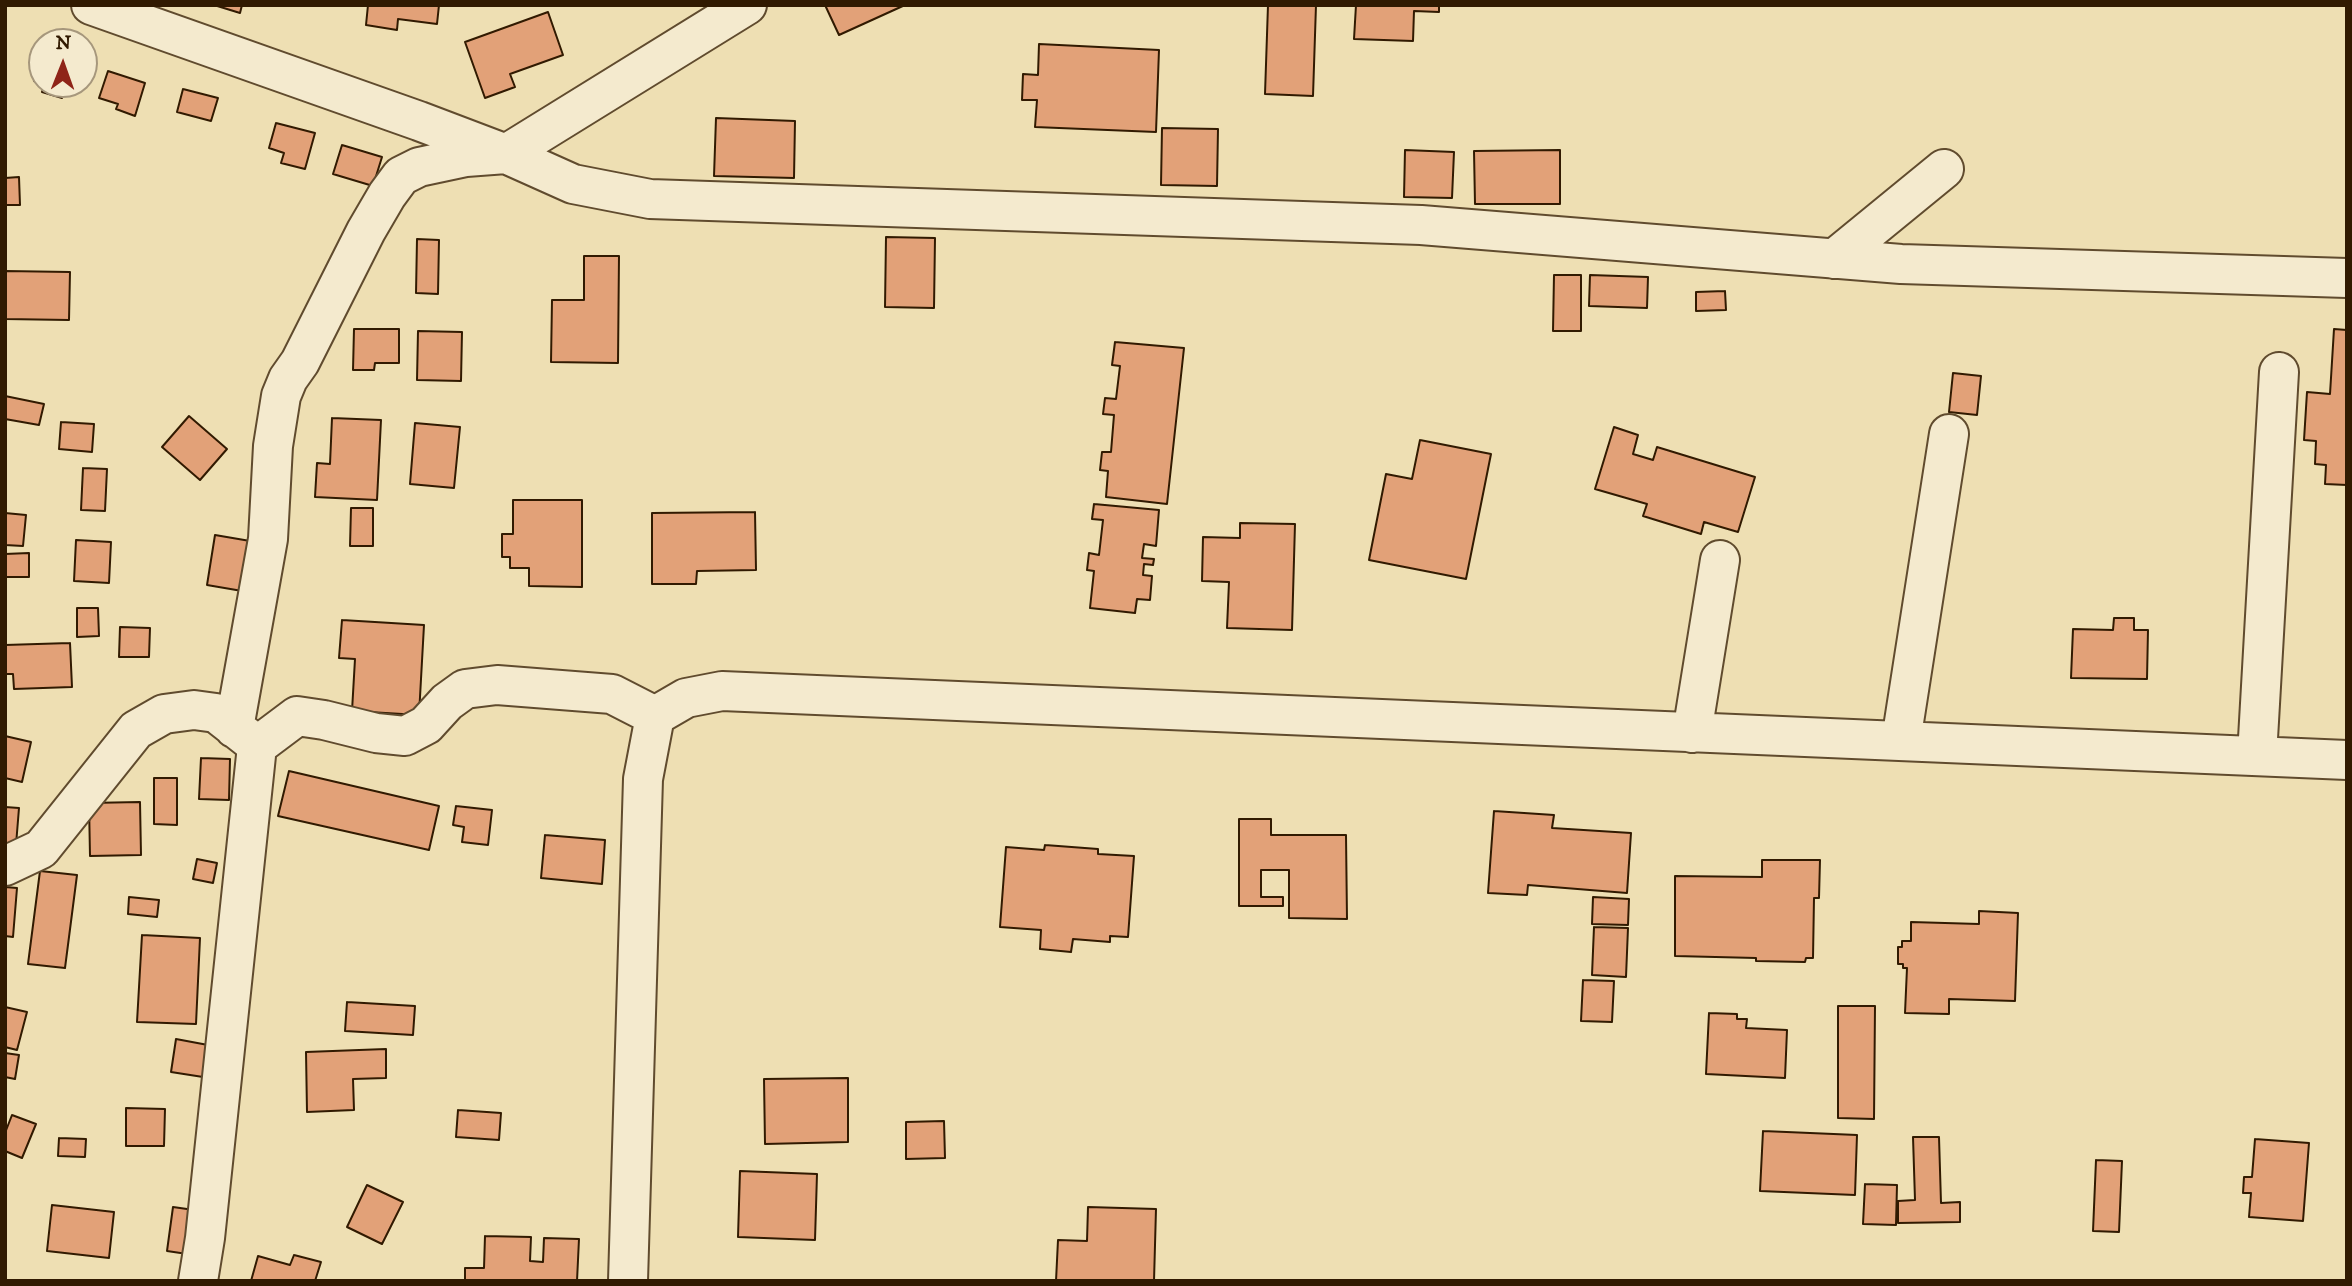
<!DOCTYPE html>
<style>
body{margin:0}
#map{position:relative;width:2352px;height:1286px;overflow:hidden;background:#eedfb3;font-family:"IM FELL DW Pica",serif}
canvas{display:block}
.frame{position:absolute;inset:0;border:7px solid #311a01;pointer-events:none}
.north{position:absolute;left:28px;top:28px;width:70px;height:70px;box-sizing:border-box;background:#f4eace;border:2px solid #a6977c;border-radius:50%;rotate:1deg;font-size:19px;font-weight:700;line-height:28px;text-align:center;color:#311a01}
.north::after{content:'';display:block;margin:auto;width:24px;height:32px;background:#8f2418;clip-path:polygon(50% 0,100% 100%,50% 72%,0 100%)}
</style>
<div id="map">
<canvas width="2352" height="1286"></canvas>
<div class="frame"></div>
<div class="north">N</div>
</div>
<script>
const ctx = document.querySelector('canvas').getContext('2d');
ctx.lineJoin = 'round';
function fillPath(path, color) {
  ctx.fillStyle = color;
  ctx.fill(path, 'evenodd');
}
function toPath(rows) {
  const path = new Path2D();
  for (const r of rows) {
    path.moveTo(r[0], r[1]);
    for (let i = 2; i < r.length; i += 2) path.lineTo(r[i], r[i + 1]);
  }
  return path;
}
function stroke(path, color, width, dash) {
  ctx.strokeStyle = color;
  ctx.lineWidth = width;
  ctx.lineCap = dash ? 'butt' : 'round';
  ctx.setLineDash(dash || []);
  ctx.stroke(path);
}
const building = toPath([
 [214,5,242,5,240,13,214,5],
 [368,5,439,5,437,24,398,19,397,30,366,25,368,5],
 [825,5,905,5,839,35,825,5],
 [1268,5,1316,5,1313,96,1265,94,1268,5],
 [1356,5,1439,5,1439,12,1414,11,1413,41,1354,39,1356,5],
 [548,12,563,55,510,74,515,87,485,98,465,42,548,12],
 [1039,44,1159,50,1156,132,1035,127,1037,100,1022,100,1023,74,1038,75,1039,44],
 [42,55,42,84,34,81,42,55],
 [108,71,145,83,135,116,116,109,118,104,99,98,108,71],
 [43,84,66,84,62,98,42,92,45,85,43,84],
 [183,89,218,98,211,121,177,112,183,89],
 [716,118,795,121,794,178,714,176,716,118],
 [276,123,315,133,305,169,281,163,284,153,269,148,276,123],
 [1162,128,1218,129,1217,186,1161,185,1162,128],
 [342,145,382,157,373,186,333,174,342,145],
 [1405,150,1454,152,1452,198,1404,197,1405,150],
 [1560,150,1560,204,1475,204,1474,151,1560,150],
 [19,177,20,205,5,205,5,178,19,177],
 [886,237,935,238,934,308,885,307,886,237],
 [417,239,439,240,438,294,416,293,417,239],
 [584,256,619,256,618,363,551,362,552,300,584,300,584,256],
 [5,271,70,272,69,320,5,319,5,271],
 [1554,275,1581,275,1581,331,1553,331,1554,275],
 [1590,275,1648,277,1647,308,1589,306,1590,275],
 [1725,291,1726,310,1696,311,1696,292,1725,291],
 [354,329,399,329,399,363,375,363,374,370,353,370,354,329],
 [2334,329,2347,330,2347,485,2325,484,2326,465,2315,464,2316,441,2304,440,2307,392,2330,394,2334,329],
 [418,331,462,332,461,381,417,380,418,331],
 [1115,342,1184,348,1167,504,1106,497,1108,471,1100,470,1102,452,1111,452,1114,415,1103,414,1105,398,1116,399,1120,366,1112,365,1115,342],
 [1953,373,1981,376,1977,415,1949,412,1953,373],
 [5,396,44,404,39,425,5,419,5,396],
 [189,416,227,449,200,480,162,447,189,416],
 [332,418,381,420,377,500,315,497,317,463,330,464,332,418],
 [61,422,94,424,92,452,59,449,61,422],
 [415,423,460,427,454,488,410,484,415,423],
 [1614,427,1638,435,1633,454,1653,460,1657,447,1755,477,1738,532,1704,522,1701,534,1643,516,1647,504,1595,489,1614,427],
 [1420,440,1491,454,1466,579,1369,560,1386,474,1412,479,1420,440],
 [83,468,107,469,105,511,81,510,83,468],
 [513,500,582,500,582,587,529,586,529,568,510,568,510,557,502,557,502,534,513,534,513,500],
 [1094,504,1159,510,1156,546,1144,544,1142,558,1154,559,1153,565,1144,564,1143,575,1152,576,1150,600,1137,599,1135,613,1090,608,1094,571,1087,570,1089,553,1099,555,1103,520,1092,519,1094,504],
 [351,508,373,508,373,546,350,546,351,508],
 [755,512,756,570,697,571,696,584,652,584,652,513,755,512],
 [5,513,26,515,23,546,5,545,5,513],
 [1240,523,1295,524,1292,630,1227,628,1229,582,1202,581,1203,537,1240,538,1240,523],
 [215,535,256,542,248,592,207,585,215,535],
 [76,540,111,542,109,583,74,581,76,540],
 [29,553,29,577,5,577,5,554,29,553],
 [77,608,98,608,99,636,77,637,77,608],
 [2114,618,2134,618,2134,630,2148,630,2147,679,2071,678,2073,629,2113,630,2114,618],
 [342,620,424,625,419,715,352,711,355,659,339,658,342,620],
 [120,627,150,628,149,657,119,657,120,627],
 [70,643,72,687,14,689,13,674,5,674,5,645,70,643],
 [5,736,31,742,22,782,5,778,5,736],
 [201,758,230,759,229,800,199,799,201,758],
 [289,771,439,806,429,850,278,816,289,771],
 [154,778,177,778,177,825,154,824,154,778],
 [140,802,141,855,90,856,89,803,140,802],
 [456,806,492,810,488,845,462,842,464,827,453,825,456,806],
 [5,807,19,808,16,845,5,844,5,807],
 [1494,811,1554,815,1552,828,1631,833,1627,893,1528,885,1527,895,1488,893,1494,811],
 [1239,819,1271,819,1271,835,1346,835,1347,919,1289,918,1289,870,1261,870,1261,897,1283,897,1283,906,1239,906,1239,819],
 [545,835,605,840,602,884,541,878,545,835],
 [1045,845,1098,849,1098,854,1134,856,1128,937,1110,936,1110,942,1073,939,1071,952,1040,949,1041,930,1000,927,1006,847,1044,850,1045,845],
 [197,859,217,863,213,883,193,879,197,859],
 [1762,860,1820,860,1819,898,1814,898,1813,958,1806,958,1805,962,1756,961,1756,958,1675,956,1675,876,1762,877,1762,860],
 [40,871,77,875,65,968,28,964,40,871],
 [5,887,17,888,13,937,5,936,5,887],
 [129,897,159,900,157,917,128,914,129,897],
 [1593,897,1629,899,1628,925,1592,924,1593,897],
 [1979,911,2018,913,2015,1001,1949,999,1949,1014,1905,1013,1907,968,1903,968,1903,964,1898,964,1898,947,1902,947,1902,941,1911,941,1911,922,1979,924,1979,911],
 [1594,927,1628,928,1626,977,1592,975,1594,927],
 [142,935,200,938,196,1024,137,1022,142,935],
 [1583,980,1614,981,1612,1022,1581,1021,1583,980],
 [347,1002,415,1006,413,1035,345,1031,347,1002],
 [1838,1006,1875,1006,1874,1119,1838,1118,1838,1006],
 [5,1007,27,1012,17,1050,5,1047,5,1007],
 [1709,1013,1737,1014,1737,1019,1747,1019,1746,1028,1787,1030,1785,1078,1706,1074,1709,1013],
 [176,1039,208,1045,203,1077,171,1072,176,1039],
 [386,1049,386,1078,353,1079,354,1110,307,1112,306,1052,386,1049],
 [5,1053,19,1055,15,1079,5,1077,5,1053],
 [848,1078,848,1142,765,1144,764,1079,848,1078],
 [126,1108,165,1109,164,1146,126,1146,126,1108],
 [458,1110,501,1113,499,1140,456,1137,458,1110],
 [12,1115,36,1124,22,1158,5,1151,5,1133,12,1115],
 [944,1121,945,1158,906,1159,906,1122,944,1121],
 [1763,1131,1857,1135,1855,1195,1760,1191,1763,1131],
 [1913,1137,1939,1137,1941,1203,1960,1202,1960,1222,1898,1223,1898,1201,1915,1200,1913,1137],
 [59,1138,86,1139,85,1157,58,1156,59,1138],
 [2255,1139,2309,1143,2303,1221,2249,1217,2251,1193,2243,1193,2244,1177,2252,1177,2255,1139],
 [2096,1160,2122,1161,2119,1232,2093,1231,2096,1160],
 [740,1171,817,1174,815,1240,738,1237,740,1171],
 [1865,1184,1897,1185,1896,1225,1863,1224,1865,1184],
 [367,1185,403,1202,382,1244,347,1227,367,1185],
 [52,1205,114,1212,109,1258,47,1251,52,1205],
 [173,1207,201,1211,194,1255,167,1251,173,1207],
 [1088,1207,1156,1209,1154,1281,1056,1281,1058,1240,1087,1241,1088,1207],
 [485,1236,531,1237,530,1261,543,1262,544,1238,579,1239,577,1281,465,1281,465,1268,484,1268,485,1236],
 [294,1255,321,1262,315,1281,251,1281,258,1256,290,1265,294,1255]
]);
fillPath(building, '#e2a178');
stroke(building, '#311a01', 2);
const minor = toPath([
 [91,5,419,121,506,154,573,184,650,199,1421,225,1901,264,2347,278],
 [1834,259,1944,169],
 [234,728,268,539,273,446,281,396,288,379,300,362,366,231,387,195,401,176,419,167,466,157,506,154,747,5],
 [1692,733,1720,560],
 [1901,741,1949,434],
 [2257,756,2279,372],
 [5,866,41,849,136,730,164,714,194,710,216,713,253,742],
 [198,1281,205,1238,257,746,297,716,324,720,376,733,405,736,426,725,447,702,465,689,497,685,612,694,655,716],
 [628,1281,643,779,655,716,686,698,722,691,2347,760]
]);
stroke(minor, '#604b2e', 42);
stroke(minor, '#f4eace', 38);
</script>
